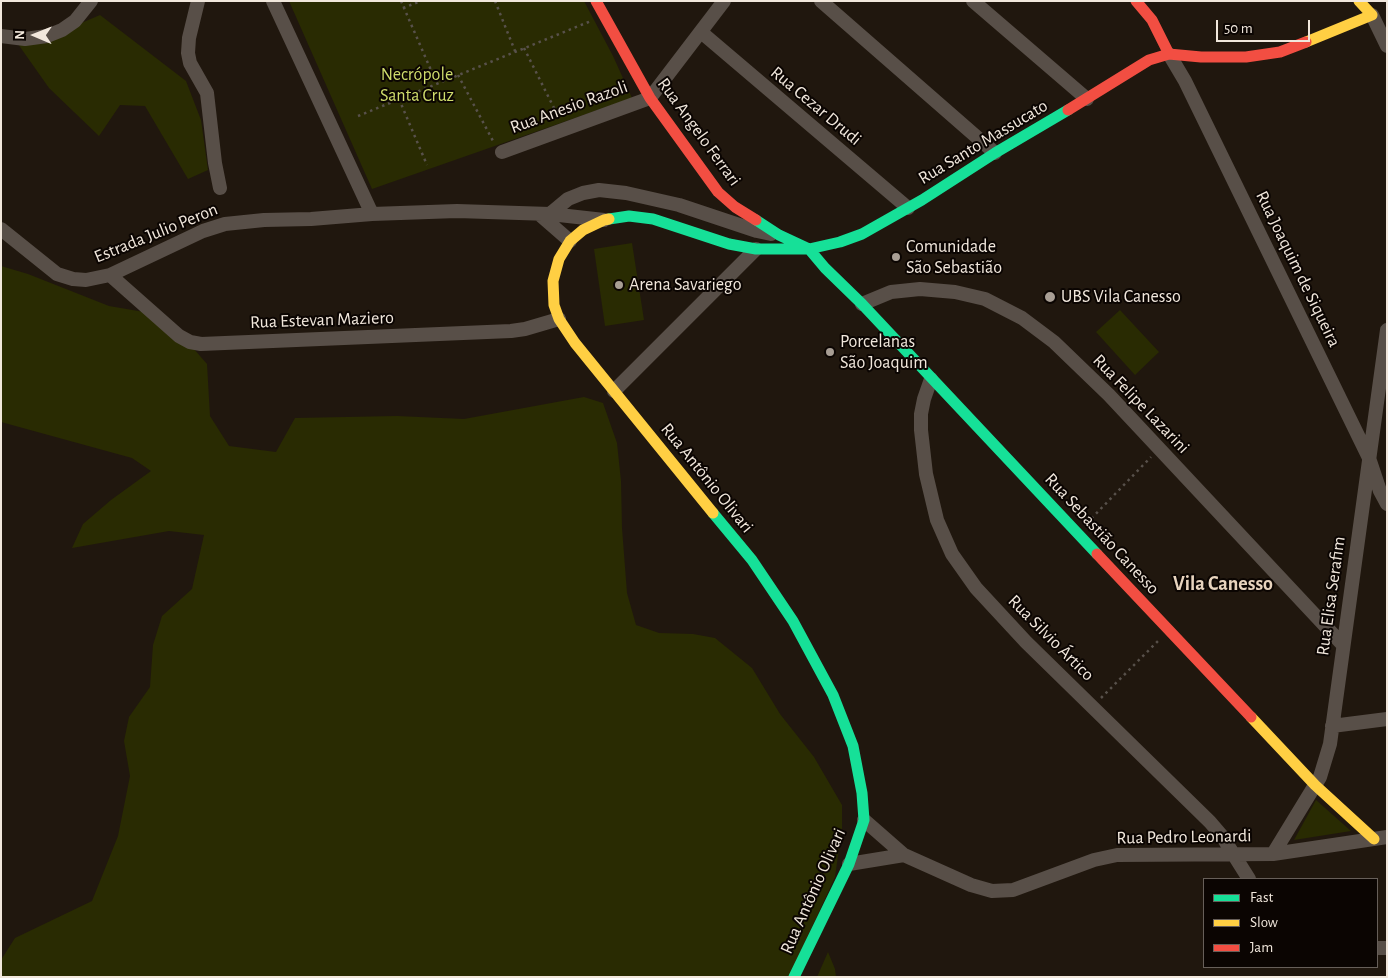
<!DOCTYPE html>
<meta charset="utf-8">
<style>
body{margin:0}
#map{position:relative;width:1388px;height:978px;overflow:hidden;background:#20170e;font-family:"Alegreya Sans",sans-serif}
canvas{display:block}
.frame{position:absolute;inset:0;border:2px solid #f1e7dc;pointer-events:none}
.legend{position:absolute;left:1203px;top:878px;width:175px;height:90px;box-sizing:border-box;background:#0b0502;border:1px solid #675f59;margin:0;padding:6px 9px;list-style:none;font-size:15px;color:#f1e7dc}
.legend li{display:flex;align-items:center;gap:10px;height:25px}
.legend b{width:25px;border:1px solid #675f59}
.north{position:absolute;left:10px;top:10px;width:50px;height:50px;-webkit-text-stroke:4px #0b0502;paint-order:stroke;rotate:271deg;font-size:14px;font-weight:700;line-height:20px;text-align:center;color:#f1e7dc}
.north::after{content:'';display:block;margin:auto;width:18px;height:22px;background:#f1e7dc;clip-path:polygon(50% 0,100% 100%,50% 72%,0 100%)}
.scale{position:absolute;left:1216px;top:20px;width:94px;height:22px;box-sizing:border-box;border:2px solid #f1e7dc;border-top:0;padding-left:6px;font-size:15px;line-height:18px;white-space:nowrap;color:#f1e7dc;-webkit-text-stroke:4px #0b0502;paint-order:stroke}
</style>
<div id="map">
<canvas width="1388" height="978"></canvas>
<div class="frame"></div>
<ul class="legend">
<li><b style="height:6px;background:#16e098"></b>Fast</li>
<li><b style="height:6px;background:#ffcf43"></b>Slow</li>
<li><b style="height:6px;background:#f24e42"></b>Jam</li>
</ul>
<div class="north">N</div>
<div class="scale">50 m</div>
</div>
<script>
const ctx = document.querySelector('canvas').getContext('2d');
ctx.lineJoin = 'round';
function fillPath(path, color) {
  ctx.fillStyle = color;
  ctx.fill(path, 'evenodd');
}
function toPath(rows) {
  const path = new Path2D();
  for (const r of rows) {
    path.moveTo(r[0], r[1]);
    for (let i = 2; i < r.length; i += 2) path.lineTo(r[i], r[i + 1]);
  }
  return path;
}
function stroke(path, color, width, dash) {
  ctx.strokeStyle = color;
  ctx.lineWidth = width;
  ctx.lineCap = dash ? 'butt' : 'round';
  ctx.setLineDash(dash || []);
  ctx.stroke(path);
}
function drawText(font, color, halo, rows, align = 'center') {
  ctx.font = font + ' "Alegreya Sans",sans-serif';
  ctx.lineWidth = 4;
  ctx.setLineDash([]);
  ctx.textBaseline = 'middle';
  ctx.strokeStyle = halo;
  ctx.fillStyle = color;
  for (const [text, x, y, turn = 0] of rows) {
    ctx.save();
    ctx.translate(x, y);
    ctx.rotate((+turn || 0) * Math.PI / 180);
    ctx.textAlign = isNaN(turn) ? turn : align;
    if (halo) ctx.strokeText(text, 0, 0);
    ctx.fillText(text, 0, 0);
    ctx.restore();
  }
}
fillPath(toPath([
 [289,1,584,1,613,56,632,98,372,189],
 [100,15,186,81,201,120,208,170,188,179,145,106,120,105,99,136,49,88,18,44,30,45],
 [632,243,644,320,605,326,594,249],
 [1,266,28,274,109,306,144,312,173,325,207,364,210,416,229,446,276,452,295,418,397,416,464,419,584,397,603,403,617,443,621,481,622,528,627,593,636,625,659,633,693,634,715,638,752,668,780,714,814,757,842,805,842,828,835,877,789,977,1,977,1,960,15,938,92,901,118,836,130,776,124,741,129,717,150,687,153,645,162,616,192,589,204,535,169,531,72,548,83,524,111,500,151,471,132,458,1,422],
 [1120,310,1159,352,1135,375,1096,332],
 [1316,800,1351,831,1294,840],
 [828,952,835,969,836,977,817,977]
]), '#292b02');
stroke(toPath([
 [401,1,437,84],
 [495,1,515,51],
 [403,8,421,1],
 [524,48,559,118],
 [458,75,493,141],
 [399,99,427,165],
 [358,116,591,21],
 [1087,523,1151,457],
 [1101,698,1159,640]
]), '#58514b', 2.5, [2.5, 4]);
stroke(toPath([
 [198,1,189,38,188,53,190,63,207,93,215,163,220,188],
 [273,1,372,214],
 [821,1,995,153],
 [973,1,1087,99],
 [1372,15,1387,46],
 [701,32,908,208],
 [1,36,25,39,47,36,62,30,75,21,91,1],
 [1169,54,1185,81,1369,458,1380,491,1387,504],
 [502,152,650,98,724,1],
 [539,214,570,241],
 [550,214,568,199,583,193,599,190,626,193,679,205,757,231,771,234],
 [1,229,57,274,73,279,86,280,110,275,203,231,225,224,264,220,311,219,372,214,457,211,550,214,604,220],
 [110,275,179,336,190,342,201,344,511,331,525,329,559,319],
 [862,304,891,292,920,289,955,292,985,299,1022,318,1054,342,1109,395,1343,645],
 [931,379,924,399,921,414,921,430,926,474,937,520,952,554,976,588,1026,642,1210,822,1222,836,1249,879],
 [614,391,756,249],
 [1332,726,1387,719],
 [864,820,904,855,971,885,992,891,1013,890,1094,860,1117,855,1273,854,1387,837],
 [1273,854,1320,777,1330,744,1387,330],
 [849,864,904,855],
 [1377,948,1387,948]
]), '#584f48', 14);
stroke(toPath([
 [609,219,629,216,653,219,729,244,756,249,809,249,840,242,862,234,922,200,995,153,1068,110],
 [756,220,779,235,809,249,825,268,862,304,1097,554],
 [713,513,752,560,793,621,833,695,853,746,862,793,864,820,849,864,794,977]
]), '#16e098', 11);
stroke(toPath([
 [1306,42,1372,15,1359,1],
 [609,219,604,220,583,230,570,241,559,259,553,281,554,305,559,319,575,343,713,513],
 [1251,717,1315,785,1374,839]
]), '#ffcf43', 11);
stroke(toPath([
 [596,1,650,98,718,192,735,207,756,220],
 [1136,1,1152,20,1169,54],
 [1068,110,1149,60,1169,54,1201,57,1246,57,1280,52,1306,42],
 [1097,554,1251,717]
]), '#f24e42', 11);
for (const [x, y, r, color] of [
 [896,257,5,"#a89e94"],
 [619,285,5,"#a89e94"],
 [1050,297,6,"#a89e94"],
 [830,352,5,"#a89e94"]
]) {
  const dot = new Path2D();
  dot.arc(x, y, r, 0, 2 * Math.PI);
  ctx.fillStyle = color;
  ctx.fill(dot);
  stroke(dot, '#0b0502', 2);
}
drawText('18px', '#cfdc6c', '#0b0502', [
 ["Necrópole",417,75],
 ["Santa Cruz",417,96]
]);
drawText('18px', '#f1e7dc', '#0b0502', [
 ["Rua Cezar Drudi",816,106,40],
 ["Rua Anesio Razoli",569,107,-20],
 ["Rua Angelo Ferrari",699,132,54],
 ["Rua Santo Massucato",983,142,-31],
 ["Estrada Julio Peron",156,233,-22],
 ["Rua Joaquim de Siqueira",1298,269,64],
 ["Rua Estevan Maziero",322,320,-2],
 ["Rua Felipe Lazarini",1141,404,46],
 ["Rua Antônio Olivari",707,478,51],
 ["Rua Sebastião Canesso",1102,534,47],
 ["Rua Elisa Serafim",1331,596,-82],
 ["Rua Silvio Ártico",1051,638,45],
 ["Rua Pedro Leonardi",1184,837,-1],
 ["Rua Antônio Olivari",813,891,-66]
]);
drawText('18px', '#f1e7dc', '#0b0502', [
 ["Comunidade",906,247],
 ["São Sebastião",906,268],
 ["Arena Savariego",629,285],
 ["UBS Vila Canesso",1061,297],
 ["Porcelanas",840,342],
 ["São Joaquim",840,363]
], 'left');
drawText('bold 20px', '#e8d4be', '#0b0502', [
 ["Vila Canesso",1223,584]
]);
</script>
